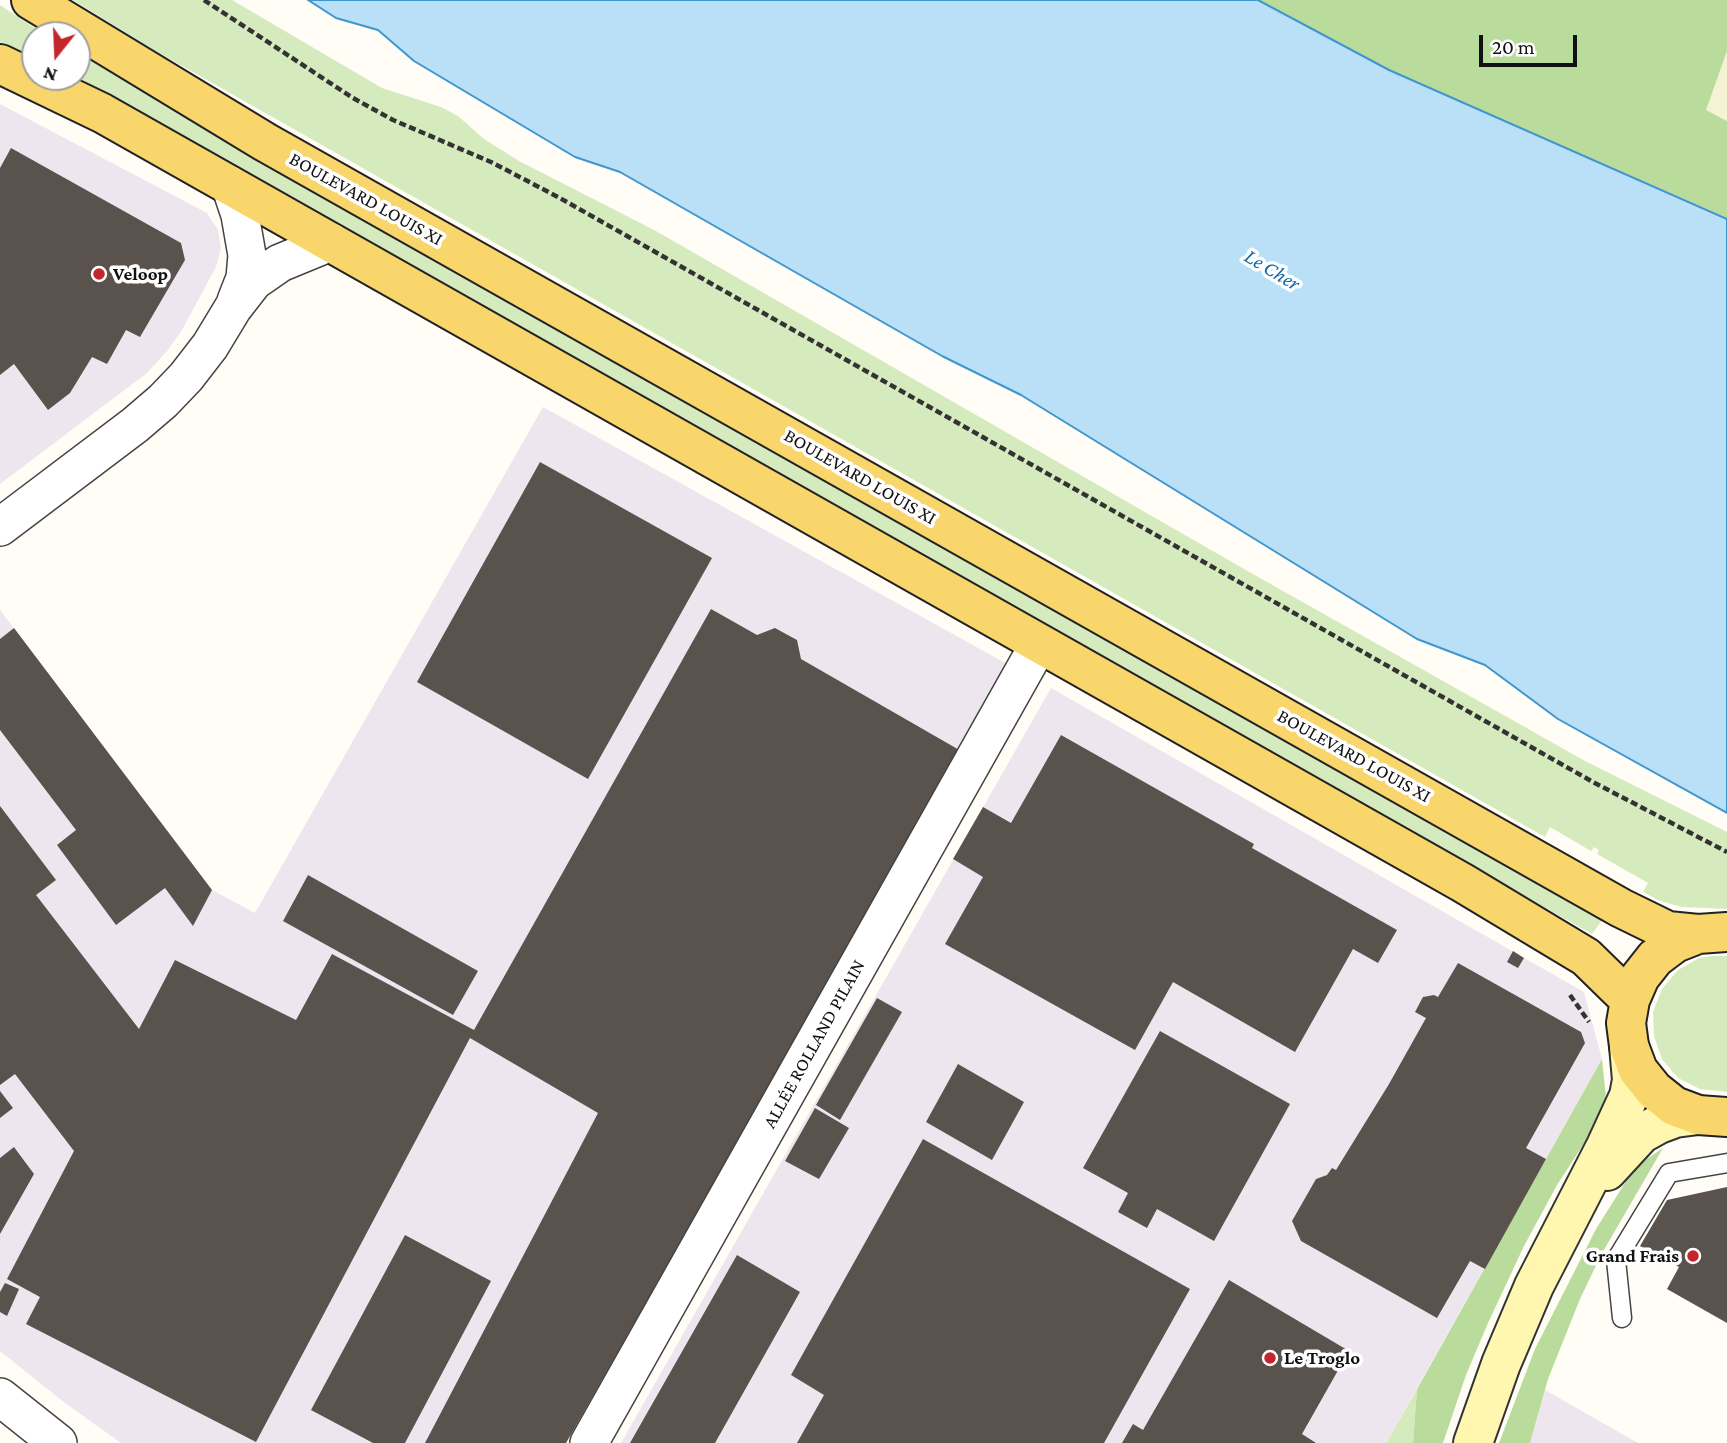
<!DOCTYPE html>
<meta charset="utf-8">
<style>
body{margin:0}
#map{position:relative;width:1727px;height:1443px;overflow:hidden;background:#fffdf5;font-family:"Crimson Pro",serif}
canvas{display:block}
.north{position:absolute;left:21px;top:21px;width:70px;height:70px;box-sizing:border-box;background:#fff;border:2px solid #a0a0a0;border-radius:50%;rotate:198deg;font-size:19px;font-weight:700;line-height:28px;text-align:center;color:#111}
.north::after{content:'';display:block;margin:auto;width:24px;height:32px;background:#c4262e;clip-path:polygon(50% 0,100% 100%,50% 72%,0 100%)}
.scale{position:absolute;left:1479px;top:35px;width:98px;height:32px;box-sizing:border-box;border:4px solid #111;border-top:0;padding-left:9px;font-size:21px;line-height:24px;white-space:nowrap;color:#111;-webkit-text-stroke:5px #fff;paint-order:stroke}
</style>
<div id="map">
<canvas width="1727" height="1443"></canvas>
<div class="north">N</div>
<div class="scale">20 m</div>
</div>
<script>
const ctx = document.querySelector('canvas').getContext('2d');
ctx.lineJoin = 'round';
function fillPath(path, color) {
  ctx.fillStyle = color;
  ctx.fill(path, 'evenodd');
}
function toPath(rows) {
  const path = new Path2D();
  for (const r of rows) {
    path.moveTo(r[0], r[1]);
    for (let i = 2; i < r.length; i += 2) path.lineTo(r[i], r[i + 1]);
  }
  return path;
}
function stroke(path, color, width, dash) {
  ctx.strokeStyle = color;
  ctx.lineWidth = width;
  ctx.lineCap = dash ? 'butt' : 'round';
  ctx.setLineDash(dash || []);
  ctx.stroke(path);
}
function drawText(font, color, halo, rows, align = 'center') {
  ctx.font = font + ' "Crimson Pro",serif';
  ctx.lineWidth = 7;
  ctx.setLineDash([]);
  ctx.textBaseline = 'middle';
  ctx.strokeStyle = halo;
  ctx.fillStyle = color;
  for (const [text, x, y, turn = 0] of rows) {
    ctx.save();
    ctx.translate(x, y);
    ctx.rotate((+turn || 0) * Math.PI / 180);
    ctx.textAlign = isNaN(turn) ? turn : align;
    if (halo) ctx.strokeText(text, 0, 0);
    ctx.fillText(text, 0, 0);
    ctx.restore();
  }
}
fillPath(toPath([
 [0,104,207,213,218,230,221,248,216,267,182,330,168,350,147,373,0,484],
 [543,407,1009,665,566,1443,121,1443,65,1403,0,1351,0,610,212,890,255,913],
 [1051,688,1584,992,1602,1059,1386,1443,621,1443],
 [1545,1390,1638,1443,1530,1443]
]), '#eee6ef');
fillPath(toPath([
 [1727,51,1727,121,1705,110]
]), '#f6f3d4');
fillPath(toPath([
 [73,0,232,0,382,88,441,107,458,116,484,139,519,161,656,231,1251,573,1500,713,1585,761,1727,832,1727,909,1682,907,1660,901,1643,892,1648,883,1597,854,1599,850,1594,847,1591,851,1550,827,1545,837,154,50],
 [0,5,45,35,35,35,35,59,0,42],
 [77,53,706,415,1445,828,1603,919,1592,934,73,77,77,77],
 [1711,956,1727,956,1727,1092,1700,1089,1678,1078,1662,1059,1654,1036,1653,1012,1662,989,1678,970,1699,958],
 [1417,1389,1413,1443,1386,1443]
]), '#d5ebbd');
fillPath(toPath([
 [1258,0,1727,0,1727,51,1706,110,1727,121,1727,219,1389,70],
 [1602,1059,1607,1108,1557,1185,1524,1246,1488,1323,1466,1375,1443,1443,1413,1443,1417,1389],
 [1663,1148,1601,1255,1580,1299,1548,1379,1530,1443,1499,1443,1535,1349,1596,1229,1630,1175,1641,1163]
]), '#b9dc9c');
const water = toPath([
 [308,0,1258,0,1389,70,1727,219,1727,813,1558,719,1485,665,1417,639,1021,395,942,356,620,172,575,157,414,61,378,30,336,18,308,0]
]);
fillPath(water, '#b9e0f7');
stroke(water, '#3f96cf', 2);
fillPath(toPath([
 [11,148,181,243,185,260,140,337,126,330,107,364,92,357,70,393,48,410,14,364,0,375,0,168],
 [540,462,712,558,588,779,417,682],
 [711,609,757,635,775,628,797,640,801,659,961,751,566,1443,425,1443,598,1113,470,1038,256,1442,26,1324,40,1297,7,1279,74,1151,15,1074,0,1085,0,806,56,880,36,895,139,1029,175,960,296,1020,332,954,474,1030],
 [14,628,212,890,193,926,165,888,116,925,57,845,76,830,0,730,0,639],
 [1061,735,1254,844,1252,848,1397,930,1378,963,1353,949,1295,1052,1173,982,1135,1050,945,944,983,877,953,859,983,807,1011,823],
 [308,875,478,971,453,1015,283,921],
 [1513,951,1524,958,1518,968,1507,962],
 [1458,963,1581,1032,1585,1043,1526,1148,1546,1159,1485,1269,1470,1261,1437,1318,1301,1241,1292,1221,1316,1179,1327,1175,1332,1168,1336,1170,1389,1084,1426,1018,1415,1012,1423,997,1434,995,1438,997],
 [877,998,902,1012,840,1120,816,1105],
 [1160,1031,1290,1104,1214,1241,1157,1209,1147,1228,1118,1212,1128,1193,1083,1168],
 [958,1064,1024,1102,992,1160,926,1122],
 [0,1091,13,1108,0,1118],
 [815,1108,849,1128,819,1179,785,1161],
 [923,1139,1190,1289,1104,1443,797,1443,824,1395,791,1375],
 [14,1147,34,1174,0,1234,0,1158],
 [1727,1187,1727,1323,1667,1289,1679,1267,1640,1246,1667,1200],
 [405,1235,491,1281,405,1443,373,1443,311,1410],
 [737,1255,800,1292,715,1443,630,1443],
 [1229,1280,1349,1351,1302,1434,1316,1443,1122,1443,1133,1424,1143,1430],
 [5,1283,19,1289,7,1316,0,1312,0,1292]
]), '#5a524d');
const lane = toPath([
 [1622,1318,1616,1260,1669,1173,1727,1163]
]);
const street = toPath([
 [230,185,240,215,247,255,245,278,236,301],
 [0,527,135,425,163,401,186,377,210,346,233,308,254,281,280,263,331,242],
 [0,1397,58,1443],
 [589,1443,1039,644]
]);
const secondary = toPath([
 [1607,1171,1641,1134,1659,1124,1675,1118,1698,1115],
 [1473,1443,1501,1364,1534,1286,1606,1146,1629,1096,1632,1080,1629,1046]
]);
const primary = toPath([
 [31,0,265,142,1621,908,1668,931,1698,934],
 [0,64,102,113,1463,883,1586,957,1630,1000],
 [1727,932,1698,934,1675,943,1655,958,1640,977,1630,1000,1626,1023,1629,1046,1638,1070,1654,1090,1674,1106,1698,1115,1727,1117]
]);
stroke(lane, '#444', 21);
stroke(street, '#444', 40);
stroke(secondary, '#333', 42);
stroke(primary, '#222', 42);
stroke(toPath([
 [204,0,353,98,393,120,491,162,558,197,1593,782,1727,852],
 [1570,995,1589,1022]
]), '#333', 4.5, [7, 3.5]);
stroke(lane, '#fff', 18);
stroke(street, '#fff', 37);
stroke(secondary, '#fff6b0', 38);
stroke(primary, '#f9d66b', 38);
for (const [x, y, r, color] of [
 [99,274,7,"#c4262e"],
 [1693,1256,7,"#c4262e"],
 [1270,1358,7,"#c4262e"]
]) {
  const dot = new Path2D();
  dot.arc(x, y, r, 0, 2 * Math.PI);
  ctx.fillStyle = color;
  ctx.fill(dot);
  stroke(dot, '#fff', 2.5);
}
drawText('19px', '#111', '#fff', [
 ["BOULEVARD LOUIS XI",366,199,29],
 ["BOULEVARD LOUIS XI",860,477,30],
 ["BOULEVARD LOUIS XI",1354,756,29],
 ["ALLÉE ROLLAND PILAIN",814,1044,-61]
]);
drawText('bold 19px', '#111', '#fff', [
 ["Veloop",113,274],
 ["Grand Frais",1679,1256,"right"],
 ["Le Troglo",1284,1358]
], 'left');
drawText('italic 21px', '#1768a6', '#fff', [
 ["Le Cher",1272,270,31]
]);
</script>
